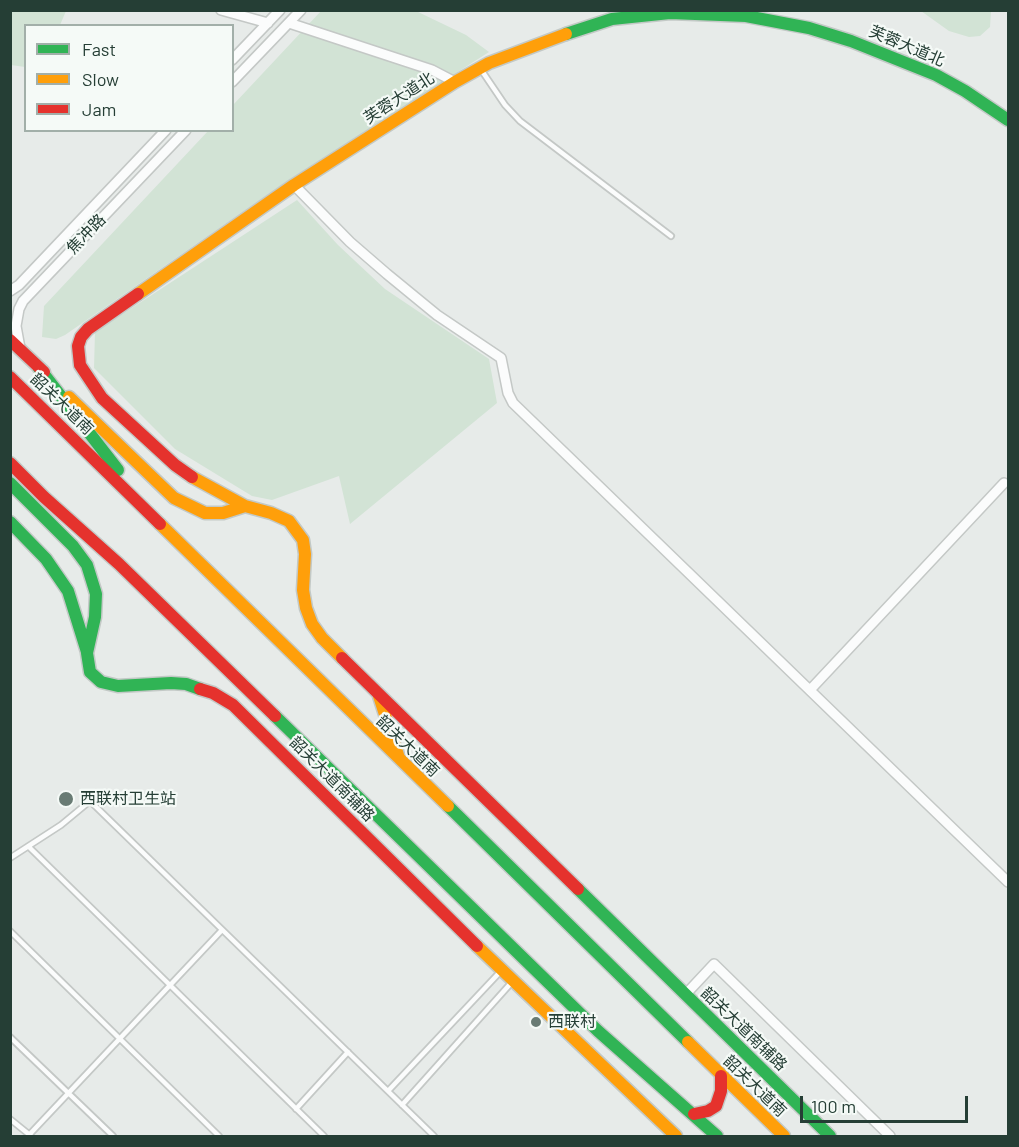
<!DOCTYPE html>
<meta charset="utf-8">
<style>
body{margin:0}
#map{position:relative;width:1019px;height:1147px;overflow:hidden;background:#e7ebe9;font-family:Barlow,sans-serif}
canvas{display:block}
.frame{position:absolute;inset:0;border:12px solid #253e35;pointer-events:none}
.legend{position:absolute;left:24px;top:24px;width:210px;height:108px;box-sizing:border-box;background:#f5faf7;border:2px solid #a2afa9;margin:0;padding:8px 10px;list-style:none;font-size:18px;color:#253e35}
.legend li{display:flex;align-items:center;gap:12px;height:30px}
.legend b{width:30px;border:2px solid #a2afa9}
.scale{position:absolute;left:800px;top:1096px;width:168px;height:27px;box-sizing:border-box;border:3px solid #253e35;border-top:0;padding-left:8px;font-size:18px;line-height:21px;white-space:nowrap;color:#253e35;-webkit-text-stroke:4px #f5faf7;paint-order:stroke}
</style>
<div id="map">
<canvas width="1019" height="1147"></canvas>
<div class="frame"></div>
<ul class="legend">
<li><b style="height:8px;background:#30b455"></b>Fast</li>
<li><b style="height:8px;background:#ff9f0a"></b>Slow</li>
<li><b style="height:8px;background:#e5322d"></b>Jam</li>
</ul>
<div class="scale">100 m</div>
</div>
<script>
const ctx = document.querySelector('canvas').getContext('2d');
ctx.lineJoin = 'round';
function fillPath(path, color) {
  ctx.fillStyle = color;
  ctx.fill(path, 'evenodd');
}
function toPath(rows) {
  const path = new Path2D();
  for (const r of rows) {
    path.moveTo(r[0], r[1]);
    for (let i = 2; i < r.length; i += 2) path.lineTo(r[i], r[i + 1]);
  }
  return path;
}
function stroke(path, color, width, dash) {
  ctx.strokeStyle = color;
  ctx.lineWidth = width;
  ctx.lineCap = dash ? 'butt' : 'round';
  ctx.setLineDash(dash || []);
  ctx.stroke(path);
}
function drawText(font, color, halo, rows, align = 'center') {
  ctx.font = font + ' Barlow,"Noto Sans SC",sans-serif';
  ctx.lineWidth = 4.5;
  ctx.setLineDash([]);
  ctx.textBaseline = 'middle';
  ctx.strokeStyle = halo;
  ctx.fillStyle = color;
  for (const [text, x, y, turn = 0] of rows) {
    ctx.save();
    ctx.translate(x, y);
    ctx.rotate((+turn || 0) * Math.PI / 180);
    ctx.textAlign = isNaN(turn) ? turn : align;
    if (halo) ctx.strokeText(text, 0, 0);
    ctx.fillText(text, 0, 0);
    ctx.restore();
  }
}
fillPath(toPath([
 [11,10,66,11,60,25,26,26,25,67,11,65],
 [321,11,416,11,466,35,489,52,290,179,65,335,56,339,42,337,44,306,208,131,232,130,233,105],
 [921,11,991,11,990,27,980,36,969,37,949,31],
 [297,200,338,245,385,289,489,359,497,403,350,524,339,476,272,500,252,496,175,449,94,368,95,332]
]), '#d2e3d5');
const lane = toPath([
 [480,68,505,105,520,121,671,236],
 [29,847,324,1136],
 [10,858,61,825,90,801,434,1136],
 [10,931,219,1136],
 [10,1037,113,1136],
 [388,1091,500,972],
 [402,1105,512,982],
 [296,1109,348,1052],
 [10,1119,31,1136],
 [29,1135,222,930]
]);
const street = toPath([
 [221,10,268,23],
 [289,23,432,70,455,82],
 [232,60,280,10],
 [232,82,301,10],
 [294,185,350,242,387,274,437,315,501,358,508,393,513,403,1008,882],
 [10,291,19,285,166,130],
 [20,348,16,326,19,309,23,301,186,130],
 [810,690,1004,483],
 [685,995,714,964,890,1136]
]);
const fast = toPath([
 [566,34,612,19,670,13,746,16,809,28,851,41,936,75,965,91,1008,120],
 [39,368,118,470],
 [10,483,73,546,87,565,96,594,95,617,87,653,90,672,101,682,118,686,171,683,186,684,200,689],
 [10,522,46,559,68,591,87,652],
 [275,716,598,1031,717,1136],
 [448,806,688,1042],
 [578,889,830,1136]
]);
const slow = toPath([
 [138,294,294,185,455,82,489,63,566,34],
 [69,397,174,498,205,513,223,513,245,506],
 [192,477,245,506,271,513,289,521,303,540,305,554,303,590,306,608,312,624,322,638,342,658],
 [160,524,448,806],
 [379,696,399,758],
 [477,946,676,1136],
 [688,1042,784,1136]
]);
const jam = toPath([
 [138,294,88,329,81,337,78,346,80,365,102,398,175,465,192,477],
 [10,340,44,372],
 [10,377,160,524],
 [10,463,44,497,119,564,275,716],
 [342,658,578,889],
 [200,689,213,693,233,705,477,946],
 [694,1114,708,1111,716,1106,721,1091,721,1076]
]);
stroke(lane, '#c4c8c6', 8);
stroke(street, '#c4c8c6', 12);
stroke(fast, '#c3c9c6', 15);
stroke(slow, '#c3c9c6', 15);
stroke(jam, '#c3c9c6', 15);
stroke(lane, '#fbfcfc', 4.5);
stroke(street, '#fbfcfc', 9);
stroke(fast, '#30b455', 12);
stroke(slow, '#ff9f0a', 12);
stroke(jam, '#e5322d', 12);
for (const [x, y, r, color] of [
 [66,799,8,"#697b74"],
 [536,1022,6,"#697b74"]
]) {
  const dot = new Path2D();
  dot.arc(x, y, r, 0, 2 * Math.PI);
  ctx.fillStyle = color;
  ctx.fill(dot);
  stroke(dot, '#f5faf7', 2);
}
drawText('16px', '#253e35', '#f5faf7', [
 ["芙蓉大道北",907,46,23],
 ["芙蓉大道北",399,98,-33],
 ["焦冲路",86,234,-46],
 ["韶关大道南",62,404,44],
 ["韶关大道南",408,746,44],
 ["韶关大道南辅路",332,779,45],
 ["韶关大道南辅路",744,1029,44],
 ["韶关大道南",755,1086,44]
]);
drawText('16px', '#253e35', '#f5faf7', [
 ["西联村卫生站",80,799],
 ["西联村",548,1022]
], 'left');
</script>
